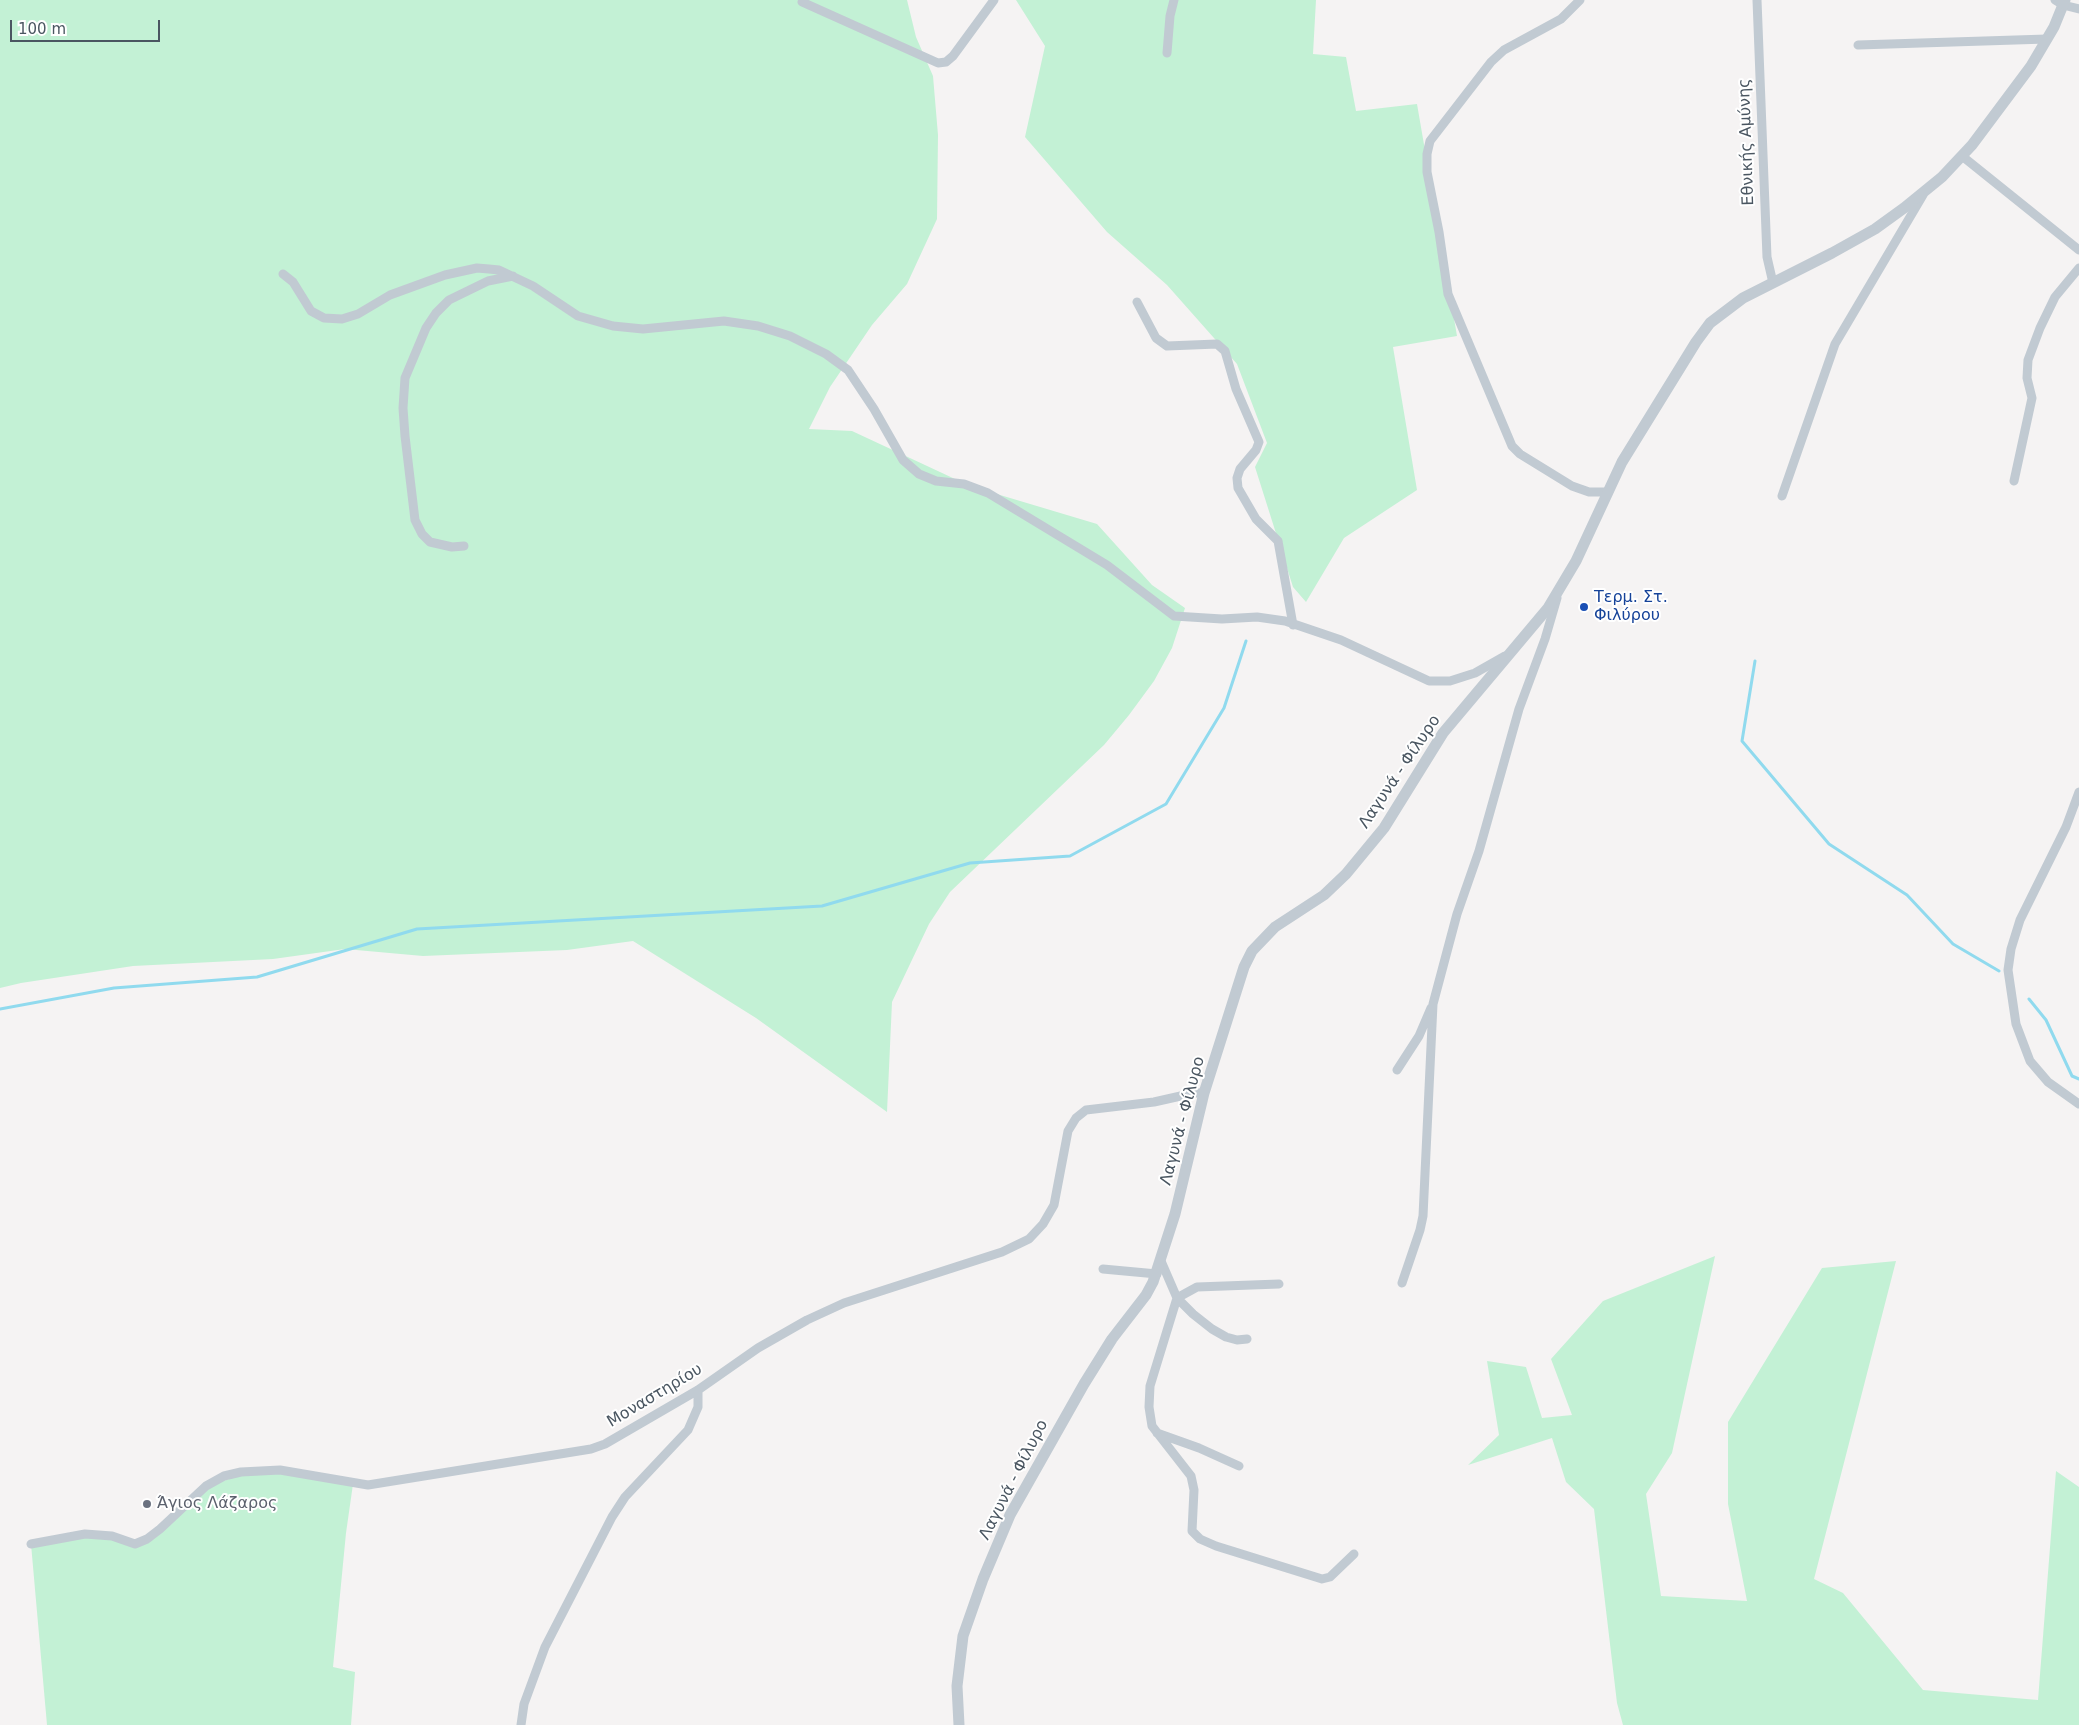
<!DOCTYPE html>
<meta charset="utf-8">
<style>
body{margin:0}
#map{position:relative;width:2079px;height:1725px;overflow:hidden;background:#f5f3f3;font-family:"DejaVu Sans",sans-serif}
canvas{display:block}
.scale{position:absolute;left:10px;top:20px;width:150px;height:22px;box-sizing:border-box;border:2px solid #4a5661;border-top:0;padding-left:6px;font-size:15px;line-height:18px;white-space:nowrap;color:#4a5661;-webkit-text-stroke:4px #fff;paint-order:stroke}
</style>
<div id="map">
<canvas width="2079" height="1725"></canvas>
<div class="scale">100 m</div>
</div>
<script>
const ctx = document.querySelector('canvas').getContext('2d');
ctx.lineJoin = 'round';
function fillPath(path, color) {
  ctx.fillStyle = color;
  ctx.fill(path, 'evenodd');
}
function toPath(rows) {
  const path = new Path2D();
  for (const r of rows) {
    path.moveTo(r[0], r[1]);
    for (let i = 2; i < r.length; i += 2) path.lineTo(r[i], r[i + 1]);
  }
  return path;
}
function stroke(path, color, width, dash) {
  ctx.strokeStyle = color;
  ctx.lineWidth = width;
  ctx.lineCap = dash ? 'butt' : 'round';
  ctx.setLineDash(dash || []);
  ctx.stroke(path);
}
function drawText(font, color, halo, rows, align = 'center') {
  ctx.font = font + ' "DejaVu Sans",sans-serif';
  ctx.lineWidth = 4;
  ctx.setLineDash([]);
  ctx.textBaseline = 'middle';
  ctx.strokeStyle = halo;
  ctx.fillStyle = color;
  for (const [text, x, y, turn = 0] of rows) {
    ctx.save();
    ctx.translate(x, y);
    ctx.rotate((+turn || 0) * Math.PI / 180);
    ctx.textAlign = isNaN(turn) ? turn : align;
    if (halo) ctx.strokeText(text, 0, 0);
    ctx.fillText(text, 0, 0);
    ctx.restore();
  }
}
fillPath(toPath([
 [0,0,907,0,916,37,933,76,938,135,937,219,907,284,872,325,830,387,809,429,852,431,970,486,1097,524,1152,585,1185,608,1172,648,1154,681,1129,715,1104,745,950,892,929,924,892,1002,887,1112,756,1018,633,941,567,950,423,956,345,949,273,959,133,966,21,983,0,988],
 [1016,0,1316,0,1313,54,1346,57,1356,111,1417,104,1457,336,1393,347,1417,490,1344,538,1306,602,1293,587,1255,467,1267,443,1237,364,1167,285,1107,232,1025,137,1045,46],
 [1715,1256,1672,1453,1646,1494,1661,1596,1747,1601,1728,1504,1728,1422,1822,1268,1896,1261,1814,1579,1843,1593,1923,1690,2038,1700,2056,1471,2079,1487,2079,1725,1623,1725,1617,1703,1594,1509,1566,1482,1552,1438,1468,1465,1499,1435,1487,1361,1526,1367,1542,1418,1572,1415,1551,1359,1603,1301],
 [259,1470,353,1484,346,1533,333,1667,355,1672,351,1725,47,1725,31,1544,85,1534,123,1541,147,1539,206,1486]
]), '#c3f1d5');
stroke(toPath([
 [1755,661,1742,741,1829,844,1907,895,1953,944,1999,971],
 [2029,999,2046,1020,2072,1076,2079,1079],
 [0,1009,114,988,257,977,417,929,822,906,970,863,1070,856,1166,804,1224,708,1246,641]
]), '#90daee', 3);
stroke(toPath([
 [1580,0,1561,19,1504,50,1491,62,1430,141,1427,154,1427,172,1439,232,1448,294,1512,446,1520,454,1572,486,1589,492,1606,492],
 [1757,0,1767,257,1773,283],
 [2055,0,2063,5,2079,9],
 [802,2,938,63,946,62,953,56,994,0],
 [1858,45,2047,39],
 [1167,53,1170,16,1174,0],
 [1962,156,2079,250],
 [283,274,293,282,311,311,324,318,342,319,358,314,390,295,445,275,477,268,489,269,499,270,533,286,578,316,613,326,643,329,724,321,758,326,790,336,826,354,848,370,874,409,903,460,919,474,936,481,964,484,988,493,1107,565,1174,616,1222,619,1257,617,1285,621,1341,640,1429,681,1450,681,1475,673,1505,656],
 [1137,302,1156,338,1167,346,1217,344,1225,351,1236,389,1259,442,1256,450,1240,469,1237,478,1238,488,1256,519,1278,541,1293,625],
 [2014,481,2032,398,2027,378,2028,360,2040,328,2055,297,2079,268],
 [1782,496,1835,344,1923,195],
 [464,546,452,547,430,542,422,534,415,520,405,436,403,408,405,378,426,328,436,313,449,300,488,281,513,276],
 [2079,792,2066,827,2020,920,2011,949,2008,970,2016,1024,2030,1061,2048,1082,2079,1104],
 [1397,1070,1419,1036,1431,1008],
 [1161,1261,1177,1298,1193,1314,1212,1329,1226,1337,1237,1340,1247,1339],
 [1103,1269,1157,1274],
 [1402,1283,1420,1230,1423,1216,1433,1004,1457,914,1479,851,1519,709,1545,639,1557,598],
 [1279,1284,1197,1287,1177,1298,1150,1386,1149,1407,1152,1426,1191,1476,1194,1490,1192,1531,1200,1539,1216,1546,1322,1579,1330,1577,1354,1554],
 [1157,1433,1199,1448,1239,1466],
 [31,1544,85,1534,112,1536,135,1544,147,1539,160,1529,206,1486,224,1476,241,1472,280,1470,368,1485,591,1449,605,1444,698,1390,758,1348,807,1320,844,1303,1002,1252,1029,1239,1043,1224,1054,1205,1068,1131,1076,1118,1086,1110,1154,1102,1194,1093,1204,1093],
 [521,1725,524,1704,545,1647,612,1517,625,1497,688,1430,698,1407,698,1390]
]), '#c1cad2', 9);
stroke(toPath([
 [959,1725,957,1686,963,1636,983,1579,1010,1515,1084,1384,1112,1339,1146,1295,1153,1282,1175,1214,1204,1093,1244,967,1252,951,1275,927,1324,895,1346,874,1384,828,1443,733,1548,608,1576,561,1622,462,1696,342,1710,323,1743,298,1832,253,1875,229,1904,208,1942,177,1972,145,2031,66,2054,27,2065,0]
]), '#c1cad2', 11);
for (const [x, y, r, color] of [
 [1584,607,5,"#1a4fb4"],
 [147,1504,5,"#6b7280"]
]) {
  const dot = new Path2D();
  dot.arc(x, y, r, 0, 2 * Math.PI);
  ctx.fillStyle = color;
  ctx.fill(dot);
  stroke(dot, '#fff', 2);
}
drawText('16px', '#4a5661', '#fff', [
 ["Εθνικής Αμύνης",1747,142,-92],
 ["Λαγυνά - Φίλυρο",1400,772,-56],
 ["Λαγυνά - Φίλυρο",1183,1121,-75],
 ["Μοναστηρίου",655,1396,-31],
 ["Λαγυνά - Φίλυρο",1014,1480,-63]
]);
drawText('16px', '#164399', '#fff', [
 ["Τερμ. Στ.",1594,598],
 ["Φιλύρου",1594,616]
], 'left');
drawText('16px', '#5b616d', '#fff', [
 ["Άγιος Λάζαρος",157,1504]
], 'left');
</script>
